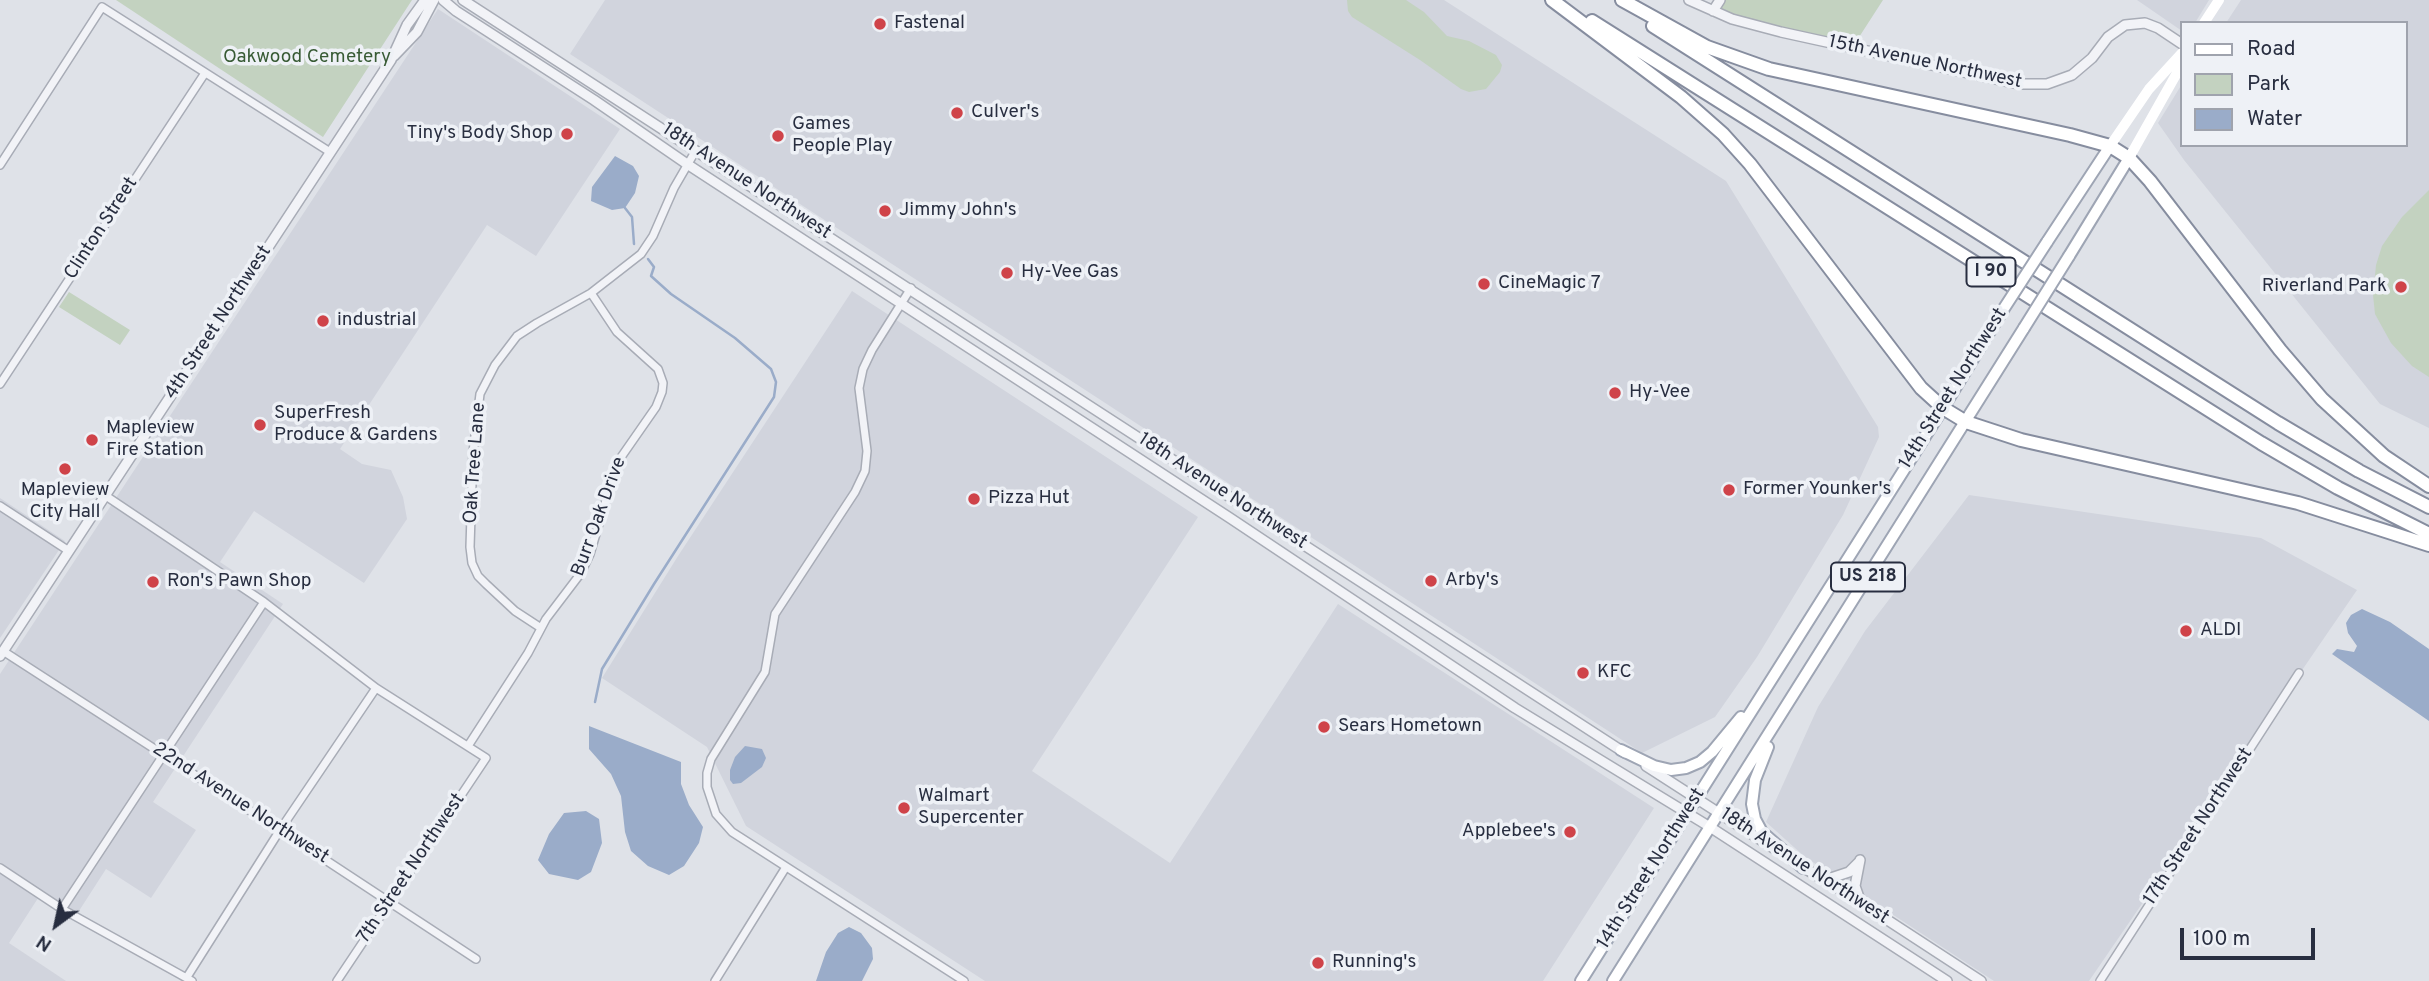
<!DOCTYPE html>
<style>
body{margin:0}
#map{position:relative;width:2429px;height:981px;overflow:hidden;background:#dfe2e8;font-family:Overpass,sans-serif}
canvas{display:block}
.legend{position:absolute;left:2180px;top:21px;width:228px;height:126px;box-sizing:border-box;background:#eef1f6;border:2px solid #9fa3ad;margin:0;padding:9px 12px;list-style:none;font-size:21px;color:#282e40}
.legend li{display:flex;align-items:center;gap:14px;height:35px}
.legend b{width:35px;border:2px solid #9fa3ad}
.north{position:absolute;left:21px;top:890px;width:70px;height:70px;-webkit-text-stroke:5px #eef1f6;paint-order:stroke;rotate:213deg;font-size:19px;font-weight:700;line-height:28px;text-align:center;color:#282e40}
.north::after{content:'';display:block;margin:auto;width:24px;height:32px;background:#282e40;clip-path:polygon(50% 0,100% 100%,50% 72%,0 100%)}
.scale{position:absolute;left:2180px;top:928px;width:135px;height:32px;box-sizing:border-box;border:4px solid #282e40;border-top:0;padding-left:9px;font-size:21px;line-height:24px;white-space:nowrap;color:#282e40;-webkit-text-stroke:5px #eef1f6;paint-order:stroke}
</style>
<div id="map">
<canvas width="2429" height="981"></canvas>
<ul class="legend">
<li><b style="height:9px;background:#fff"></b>Road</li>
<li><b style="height:19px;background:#c3d2c0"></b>Park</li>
<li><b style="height:19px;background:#9aacc9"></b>Water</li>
</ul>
<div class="north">N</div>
<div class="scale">100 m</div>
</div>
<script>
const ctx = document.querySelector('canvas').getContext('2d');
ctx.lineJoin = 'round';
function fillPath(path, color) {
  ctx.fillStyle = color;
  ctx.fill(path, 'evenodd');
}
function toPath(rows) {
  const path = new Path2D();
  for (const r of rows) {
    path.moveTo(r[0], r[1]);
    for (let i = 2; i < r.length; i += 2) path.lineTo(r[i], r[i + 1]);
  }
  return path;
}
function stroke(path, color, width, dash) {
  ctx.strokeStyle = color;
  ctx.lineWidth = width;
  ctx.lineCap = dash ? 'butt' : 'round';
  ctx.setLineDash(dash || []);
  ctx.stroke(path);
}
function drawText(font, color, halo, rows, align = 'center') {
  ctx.font = font + ' Overpass,sans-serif';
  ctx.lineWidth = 7;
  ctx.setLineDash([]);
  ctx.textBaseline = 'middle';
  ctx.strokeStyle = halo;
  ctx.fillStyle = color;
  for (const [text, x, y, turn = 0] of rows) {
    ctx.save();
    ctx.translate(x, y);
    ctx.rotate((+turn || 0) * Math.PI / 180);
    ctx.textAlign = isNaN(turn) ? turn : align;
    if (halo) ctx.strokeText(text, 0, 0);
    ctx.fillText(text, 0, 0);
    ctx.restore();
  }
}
fillPath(toPath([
 [605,0,1444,0,1726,181,1878,427,1879,437,1843,515,1757,657,1715,717,1642,753,570,54],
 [2137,0,2209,0,2195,23,2182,23,2182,31],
 [2241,0,2429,0,2429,428,2380,404,2184,160,2158,123,2182,84,2182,145,2406,145,2406,23,2226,23],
 [438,9,620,129,536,256,487,225,340,449,362,464,391,470,403,497,407,519,364,583,254,511,220,562,283,604,153,802,196,830,151,898,106,869,77,914,42,892,9,943,66,981,0,981,0,674],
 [852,291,1198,517,1032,771,1170,863,1338,604,1654,808,1543,981,985,981,746,826,707,747,602,678,678,556],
 [1969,495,2261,538,2357,590,2089,981,1994,981,1805,857,1766,822,1818,707,1865,631],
 [0,498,65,541,0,638]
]), '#d1d4dd');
fillPath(toPath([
 [116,0,412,0,323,137],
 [1347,0,1406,0,1424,12,1447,36,1469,41,1496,55,1502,65,1500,72,1486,89,1469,92,1461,89,1420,60,1352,17,1348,11],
 [1720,0,1883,0,1852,48,1713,11],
 [2429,190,2429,377,2412,366,2391,343,2375,314,2373,295,2376,265,2382,246,2402,217],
 [69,292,130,330,120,345,59,307]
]), '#c3d2c0');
fillPath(toPath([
 [615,156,633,166,639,176,635,193,625,208,612,210,591,201,592,187],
 [2362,609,2390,622,2429,649,2429,721,2332,654,2337,649,2354,652,2357,646,2348,633,2346,623,2351,615],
 [589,726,681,762,681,784,689,805,703,827,699,843,684,866,669,875,648,866,631,851,625,832,621,796,611,774,589,749],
 [745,746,762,749,766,758,762,767,741,783,733,784,730,780,730,770,735,757],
 [586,811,599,819,602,843,591,872,578,880,549,874,538,860,549,834,564,813],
 [849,927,861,933,872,948,873,959,862,981,816,981,826,952,838,933]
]), '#9aacc9');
stroke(toPath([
 [625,208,632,217,634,244],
 [595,702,602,669,654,584,774,397,776,382,771,369,735,338,671,294,651,276,654,267,648,259]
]), '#9aacc9', 2.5);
const minor = toPath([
 [0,165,102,7,330,152],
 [911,288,872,350,863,369,859,388,867,451,865,471,855,492,775,614,765,672,711,759,707,773,707,787,716,814,732,832,964,981],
 [0,384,205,73],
 [106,496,264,602,376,688,486,758,337,981],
 [0,506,69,551],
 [541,628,515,611,486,584,478,576,472,563,470,547,473,452,480,394,495,365,517,336,537,323,591,293,641,254,653,236,674,188,696,150],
 [3,651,280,830,476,959],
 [468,746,528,653,546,619,581,573,590,554,617,463,656,407,662,392,663,383,658,369,617,332,591,293],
 [0,868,62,909,192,981],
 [62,909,264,602],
 [187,977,280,830,376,688],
 [715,981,786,867],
 [2100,981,2299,673]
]);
const tertiary = toPath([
 [443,0,456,11,594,100,687,164,1230,518,1515,708,1710,827,1947,981],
 [463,0,1625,753],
 [1689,0,1732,19,1781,32,2018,84,2047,84,2072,75,2092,58,2108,37,2125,25,2145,23,2158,28,2182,44],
 [1713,11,1720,0],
 [394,56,417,32,434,0],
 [0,656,391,60,407,25,425,0],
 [1646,766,1778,851],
 [1860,860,1855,886,1861,903],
 [1799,865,1843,891,1981,981],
 [1825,880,1849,872,1859,862]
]);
const primary = toPath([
 [2047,242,2110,146],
 [2069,256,2129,158],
 [1768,747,1755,780,1752,804,1755,819,1762,832,1803,868],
 [1621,750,1654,766,1671,770,1686,768,1700,762,1712,752,1741,717],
 [1581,981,1943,408,2001,313],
 [1613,981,2024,328]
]);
const motorway = toPath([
 [1552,0,1681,97,1723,134,1750,164,1921,388,1943,408,1966,422,2021,440,2298,503,2429,545],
 [1622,0,1707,47,1769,69,2070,135,2110,146,2129,158,2150,181,2280,350,2322,399,2384,456,2429,486],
 [1592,21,2261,443,2338,488,2429,534],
 [1653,26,2278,423,2359,471,2429,507]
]);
stroke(minor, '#a8acb6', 10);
stroke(tertiary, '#a8acb6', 12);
stroke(primary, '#9ea5b4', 14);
stroke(motorway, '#868d9f', 16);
stroke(minor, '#f2f3f7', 7);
stroke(tertiary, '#f2f3f7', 9);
stroke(toPath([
 [2204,23,2219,0],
 [2110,146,2149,89,2182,53],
 [2129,158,2182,64]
]), '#fff', 10);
stroke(primary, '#fff', 10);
stroke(motorway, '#fff', 12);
const primaryBridge = toPath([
 [2001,313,2047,242],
 [2024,328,2069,256]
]);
stroke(primaryBridge, '#9ea5b4', 14, []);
stroke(primaryBridge, '#fff', 10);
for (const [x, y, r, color] of [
 [880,24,7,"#cf4349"],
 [957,113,7,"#cf4349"],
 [567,134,7,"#cf4349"],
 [778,136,7,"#cf4349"],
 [885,211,7,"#cf4349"],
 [1007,273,7,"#cf4349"],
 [1484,284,7,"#cf4349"],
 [2401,287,7,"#cf4349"],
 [323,321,7,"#cf4349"],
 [1615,393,7,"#cf4349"],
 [260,425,7,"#cf4349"],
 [92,440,7,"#cf4349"],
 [65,469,7,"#cf4349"],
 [1729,490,7,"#cf4349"],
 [974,499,7,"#cf4349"],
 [1431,581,7,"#cf4349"],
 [153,582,7,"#cf4349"],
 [2186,631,7,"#cf4349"],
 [1583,673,7,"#cf4349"],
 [1324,727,7,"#cf4349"],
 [904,808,7,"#cf4349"],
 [1570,832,7,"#cf4349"],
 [1318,963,7,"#cf4349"]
]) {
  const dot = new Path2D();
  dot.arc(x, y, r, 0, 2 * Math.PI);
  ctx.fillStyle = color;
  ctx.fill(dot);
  stroke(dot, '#eef1f6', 2.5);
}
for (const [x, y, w] of [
 [1991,272,49],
 [1868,577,74]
]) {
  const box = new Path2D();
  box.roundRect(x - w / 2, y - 14.5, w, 29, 5);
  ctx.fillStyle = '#eef1f6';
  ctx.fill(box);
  stroke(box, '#282e40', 2);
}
drawText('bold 18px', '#282e40', null, [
 ["I 90",1991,272],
 ["US 218",1868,577]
]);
drawText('19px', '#282e40', '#eef1f6', [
 ["Fastenal",894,24],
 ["Culver's",971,113],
 ["Games",792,125],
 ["People Play",792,147],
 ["Tiny's Body Shop",553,134,"right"],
 ["Jimmy John's",899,211],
 ["Hy-Vee Gas",1021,273],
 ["CineMagic 7",1498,284],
 ["Riverland Park",2387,287,"right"],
 ["industrial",337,321],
 ["Hy-Vee",1629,393],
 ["SuperFresh",274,414],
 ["Produce & Gardens",274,436],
 ["Mapleview",106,429],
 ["Fire Station",106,451],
 ["Former Younker's",1743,490],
 ["Mapleview",65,491,"center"],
 ["City Hall",65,513,"center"],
 ["Pizza Hut",988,499],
 ["Arby's",1445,581],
 ["Ron's Pawn Shop",167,582],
 ["ALDI",2200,631],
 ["KFC",1597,673],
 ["Sears Hometown",1338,727],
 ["Walmart",918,797],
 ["Supercenter",918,819],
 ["Applebee's",1556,832,"right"],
 ["Running's",1332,963]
], 'left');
drawText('19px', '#385b35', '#eef1f6', [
 ["Oakwood Cemetery",307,58]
]);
drawText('19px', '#282e40', '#eef1f6', [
 ["15th Avenue Northwest",1925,63,12],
 ["18th Avenue Northwest",746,182,33],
 ["Clinton Street",102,229,-57],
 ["4th Street Northwest",219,323,-57],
 ["14th Street Northwest",1954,389,-58],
 ["Oak Tree Lane",476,463,-86],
 ["18th Avenue Northwest",1222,492,33],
 ["Burr Oak Drive",600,517,-70],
 ["22nd Avenue Northwest",240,804,33],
 ["17th Street Northwest",2199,827,-57],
 ["18th Avenue Northwest",1804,867,33],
 ["7th Street Northwest",412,869,-56],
 ["14th Street Northwest",1652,869,-58]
]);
</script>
